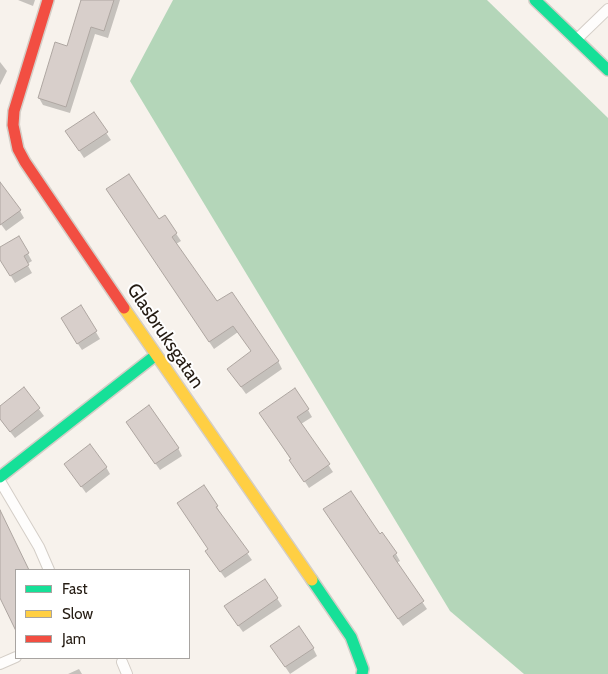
<!DOCTYPE html>
<style>
body{margin:0}
#map{position:relative;width:608px;height:674px;overflow:hidden;background:#f7f2ec;font-family:Cabin,sans-serif}
canvas{display:block}
.legend{position:absolute;left:15px;top:569px;width:175px;height:90px;box-sizing:border-box;background:#fff;border:1px solid #a8a4a1;margin:0;padding:6px 9px;list-style:none;font-size:15px;color:#251c13}
.legend li{display:flex;align-items:center;gap:10px;height:25px}
.legend b{width:25px;border:1px solid #a8a4a1}
</style>
<div id="map">
<canvas width="608" height="674"></canvas>
<ul class="legend">
<li><b style="height:6px;background:#16e098"></b>Fast</li>
<li><b style="height:6px;background:#ffcf43"></b>Slow</li>
<li><b style="height:6px;background:#f24e42"></b>Jam</li>
</ul>
</div>
<script>
const ctx = document.querySelector('canvas').getContext('2d');
ctx.lineJoin = 'round';
function fillPath(path, color) {
  ctx.fillStyle = color;
  ctx.fill(path, 'evenodd');
}
function toPath(rows) {
  const path = new Path2D();
  for (const r of rows) {
    path.moveTo(r[0], r[1]);
    for (let i = 2; i < r.length; i += 2) path.lineTo(r[i], r[i + 1]);
  }
  return path;
}
function stroke(path, color, width, dash) {
  ctx.strokeStyle = color;
  ctx.lineWidth = width;
  ctx.lineCap = dash ? 'butt' : 'round';
  ctx.setLineDash(dash || []);
  ctx.stroke(path);
}
function drawText(font, color, halo, rows, align = 'center') {
  ctx.font = font + ' Cabin,sans-serif';
  ctx.lineWidth = 4;
  ctx.setLineDash([]);
  ctx.textBaseline = 'middle';
  ctx.strokeStyle = halo;
  ctx.fillStyle = color;
  for (const [text, x, y, turn = 0] of rows) {
    ctx.save();
    ctx.translate(x, y);
    ctx.rotate((+turn || 0) * Math.PI / 180);
    ctx.textAlign = isNaN(turn) ? turn : align;
    if (halo) ctx.strokeText(text, 0, 0);
    ctx.fillText(text, 0, 0);
    ctx.restore();
  }
}
fillPath(toPath([
 [173,0,487,0,608,118,608,674,524,674,450,611,130,81]
]), '#b4d6b9');
fillPath(toPath([
 [18,0,35,0,33,6],
 [83,0,120,0,108,38,95,34,70,113,43,105,39,98,68,47],
 [0,62,7,71,0,85],
 [93,114,111,140,84,158,71,138],
 [0,189,20,211,24,218,6,231,0,223],
 [112,197,158,221,165,217,181,241,176,244,217,303,278,361,282,369,246,394,233,376,252,352,238,332,214,349],
 [19,238,32,261,27,264,32,273,15,283,0,257,0,249],
 [81,307,100,339,82,350,66,326],
 [24,389,44,416,15,438,0,419,0,407],
 [308,410,312,417,301,424,333,472,309,488,265,420],
 [131,429,178,448,182,456,160,470],
 [66,465,106,467,110,474,86,493],
 [204,487,217,507,221,514,220,515,252,560,225,578,211,559],
 [329,517,380,536,396,554,400,561,396,563,427,609,403,626],
 [4,521,29,570,16,570,16,628,0,595,0,523],
 [265,580,282,606,243,632,230,614],
 [313,648,317,656,290,674,276,653],
 [79,669,82,674,68,674]
]), '#0003');
const building = toPath([
 [81,0,114,0,104,31,91,27,66,107,38,98,55,42,67,46,81,0],
 [94,112,108,132,79,151,65,131,94,112],
 [129,174,159,219,165,215,177,233,172,237,217,301,232,292,279,361,241,387,227,369,251,351,233,326,209,342,106,189,129,174],
 [0,182,21,210,0,225,0,182],
 [19,236,29,253,24,256,29,265,10,276,0,260,0,247,19,236],
 [81,305,97,331,77,344,61,318,81,305],
 [24,387,40,408,10,432,0,419,0,406,24,387],
 [295,388,309,409,297,417,330,464,304,482,289,460,291,459,259,413,295,388],
 [149,405,179,448,155,464,126,422,149,405],
 [90,444,107,467,81,487,64,464,90,444],
 [204,485,218,506,216,507,249,552,220,572,205,551,208,549,177,503,204,485],
 [351,491,380,534,382,532,397,553,393,556,424,601,398,619,323,509,351,491],
 [0,510,29,570,16,570,16,631,0,598,0,510],
 [265,579,278,598,238,626,224,606,265,579],
 [299,626,314,648,285,667,270,646,299,626]
]);
fillPath(building, '#d8cfcb');
stroke(building, '#aea6a1', 1);
const lane = toPath([
 [577,39,608,9],
 [0,481,39,547,49,570],
 [122,662,127,674],
 [0,664,16,657]
]);
const fast = toPath([
 [535,0,608,70],
 [0,477,156,355],
 [312,580,351,637,363,669,362,674]
]);
const slow = toPath([
 [124,308,312,580]
]);
const jam = toPath([
 [48,0,14,111,13,125,18,149,25,162,124,308]
]);
stroke(lane, '#d4cec7', 12);
stroke(fast, '#d4cec7', 14);
stroke(slow, '#d4cec7', 14);
stroke(jam, '#d4cec7', 14);
stroke(lane, '#fefdfc', 10);
stroke(fast, '#16e098', 11);
stroke(slow, '#ffcf43', 11);
stroke(jam, '#f24e42', 11);
drawText('19px', '#251c13', '#fff', [
 ["Glasbruksgatan",165,336,56]
]);
</script>
